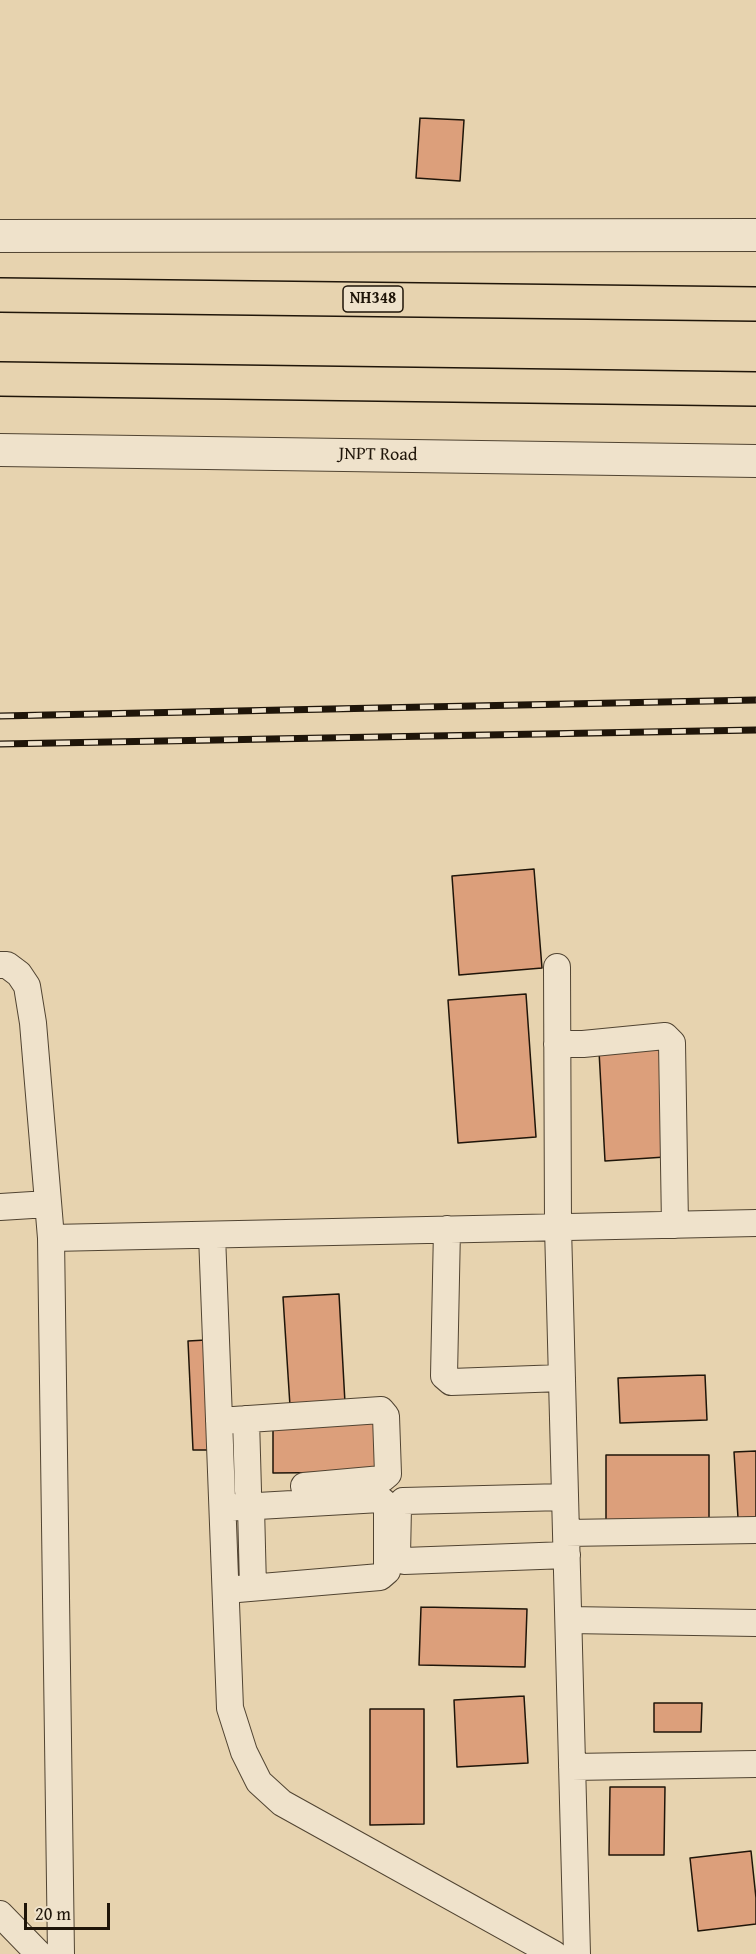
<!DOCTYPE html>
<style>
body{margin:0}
#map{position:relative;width:756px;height:1954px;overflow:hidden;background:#e7d3af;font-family:"Gentium Book Plus",serif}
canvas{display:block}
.scale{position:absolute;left:24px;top:1903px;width:86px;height:27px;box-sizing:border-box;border:3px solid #1f1509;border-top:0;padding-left:8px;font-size:18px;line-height:21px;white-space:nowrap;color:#1f1509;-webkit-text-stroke:4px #efe2cb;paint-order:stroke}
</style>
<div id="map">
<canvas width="756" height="1954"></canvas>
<div class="scale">20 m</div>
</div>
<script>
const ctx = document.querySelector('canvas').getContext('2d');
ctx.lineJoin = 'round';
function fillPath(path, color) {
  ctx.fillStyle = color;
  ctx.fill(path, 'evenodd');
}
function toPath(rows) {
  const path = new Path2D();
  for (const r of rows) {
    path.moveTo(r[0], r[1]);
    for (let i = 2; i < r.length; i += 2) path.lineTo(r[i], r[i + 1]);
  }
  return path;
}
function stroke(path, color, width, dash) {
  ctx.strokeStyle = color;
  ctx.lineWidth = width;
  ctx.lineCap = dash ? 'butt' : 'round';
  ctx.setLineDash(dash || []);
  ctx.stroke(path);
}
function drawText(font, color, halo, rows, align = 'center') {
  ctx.font = font + ' "Gentium Book Plus",serif';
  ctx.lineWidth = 4.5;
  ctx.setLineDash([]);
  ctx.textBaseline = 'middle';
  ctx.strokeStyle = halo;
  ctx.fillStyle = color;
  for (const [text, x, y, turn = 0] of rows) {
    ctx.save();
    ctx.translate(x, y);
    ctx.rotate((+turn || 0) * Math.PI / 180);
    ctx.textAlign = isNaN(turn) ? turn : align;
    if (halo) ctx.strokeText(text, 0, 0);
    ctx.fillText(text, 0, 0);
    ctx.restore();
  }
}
const building = toPath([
 [420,118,464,120,460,181,416,178,420,118],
 [534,869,542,968,459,975,452,876,534,869],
 [526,994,536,1137,458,1143,448,1000,526,994],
 [660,1047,665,1157,605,1161,599,1051,660,1047],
 [339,1294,345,1403,290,1406,283,1297,339,1294],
 [206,1340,211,1450,193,1450,188,1341,206,1340],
 [705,1375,707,1420,620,1423,618,1378,705,1375],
 [377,1417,377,1472,273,1473,273,1418,377,1417],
 [756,1451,756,1517,738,1518,734,1452,756,1451],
 [606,1455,709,1455,709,1522,606,1523,606,1455],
 [421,1607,527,1609,525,1667,419,1665,421,1607],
 [524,1696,528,1763,457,1767,454,1700,524,1696],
 [654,1703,702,1703,701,1732,654,1732,654,1703],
 [370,1709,424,1709,424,1824,370,1825,370,1709],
 [610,1787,665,1787,664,1855,609,1855,610,1787],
 [751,1851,756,1898,756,1924,698,1931,690,1858,751,1851]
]);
fillPath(building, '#dc9f7b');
stroke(building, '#1f1509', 1.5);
const minor = toPath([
 [0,965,7,965,19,974,27,986,33,1023,51,1238,61,1954],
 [557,967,558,1227,577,1954],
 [557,1044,583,1044,665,1036,672,1043,675,1225],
 [0,1207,48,1204],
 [447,1229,444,1376,451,1382,562,1378],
 [212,1235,230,1708,244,1752,259,1782,282,1803,554,1954],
 [51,1238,756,1223],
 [246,1419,248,1491],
 [219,1421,381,1410,386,1416,388,1474,382,1479,304,1486],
 [565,1497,403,1501,398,1507,397,1556,404,1561,567,1555],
 [251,1507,253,1587],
 [223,1508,380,1499,387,1505,387,1571,380,1577,226,1590],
 [566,1533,756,1530],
 [569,1620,756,1623],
 [572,1767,756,1764],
 [0,1914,39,1954]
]);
const tertiary = toPath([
 [0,236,756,235],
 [0,450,756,461]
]);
const trunk = toPath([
 [0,295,756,304],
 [0,379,756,389]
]);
stroke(minor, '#514432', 28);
stroke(tertiary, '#514432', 34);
stroke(trunk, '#1f1509', 36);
stroke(minor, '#efe2cb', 26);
stroke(tertiary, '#efe2cb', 32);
stroke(trunk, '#e7d3af', 33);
const rail = toPath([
 [0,716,756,700],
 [0,744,756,730]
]);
stroke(rail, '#1f1509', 7);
stroke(rail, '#efe2cb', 4.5, [14]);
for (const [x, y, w] of [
 [373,299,60]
]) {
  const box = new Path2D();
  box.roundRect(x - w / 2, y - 13, w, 26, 4.5);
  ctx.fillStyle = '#efe2cb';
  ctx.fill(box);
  stroke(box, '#1f1509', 1.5);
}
drawText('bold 16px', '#1f1509', null, [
 ["NH348",373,299]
]);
drawText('18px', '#1f1509', '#efe2cb', [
 ["JNPT Road",378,455,1]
]);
</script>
